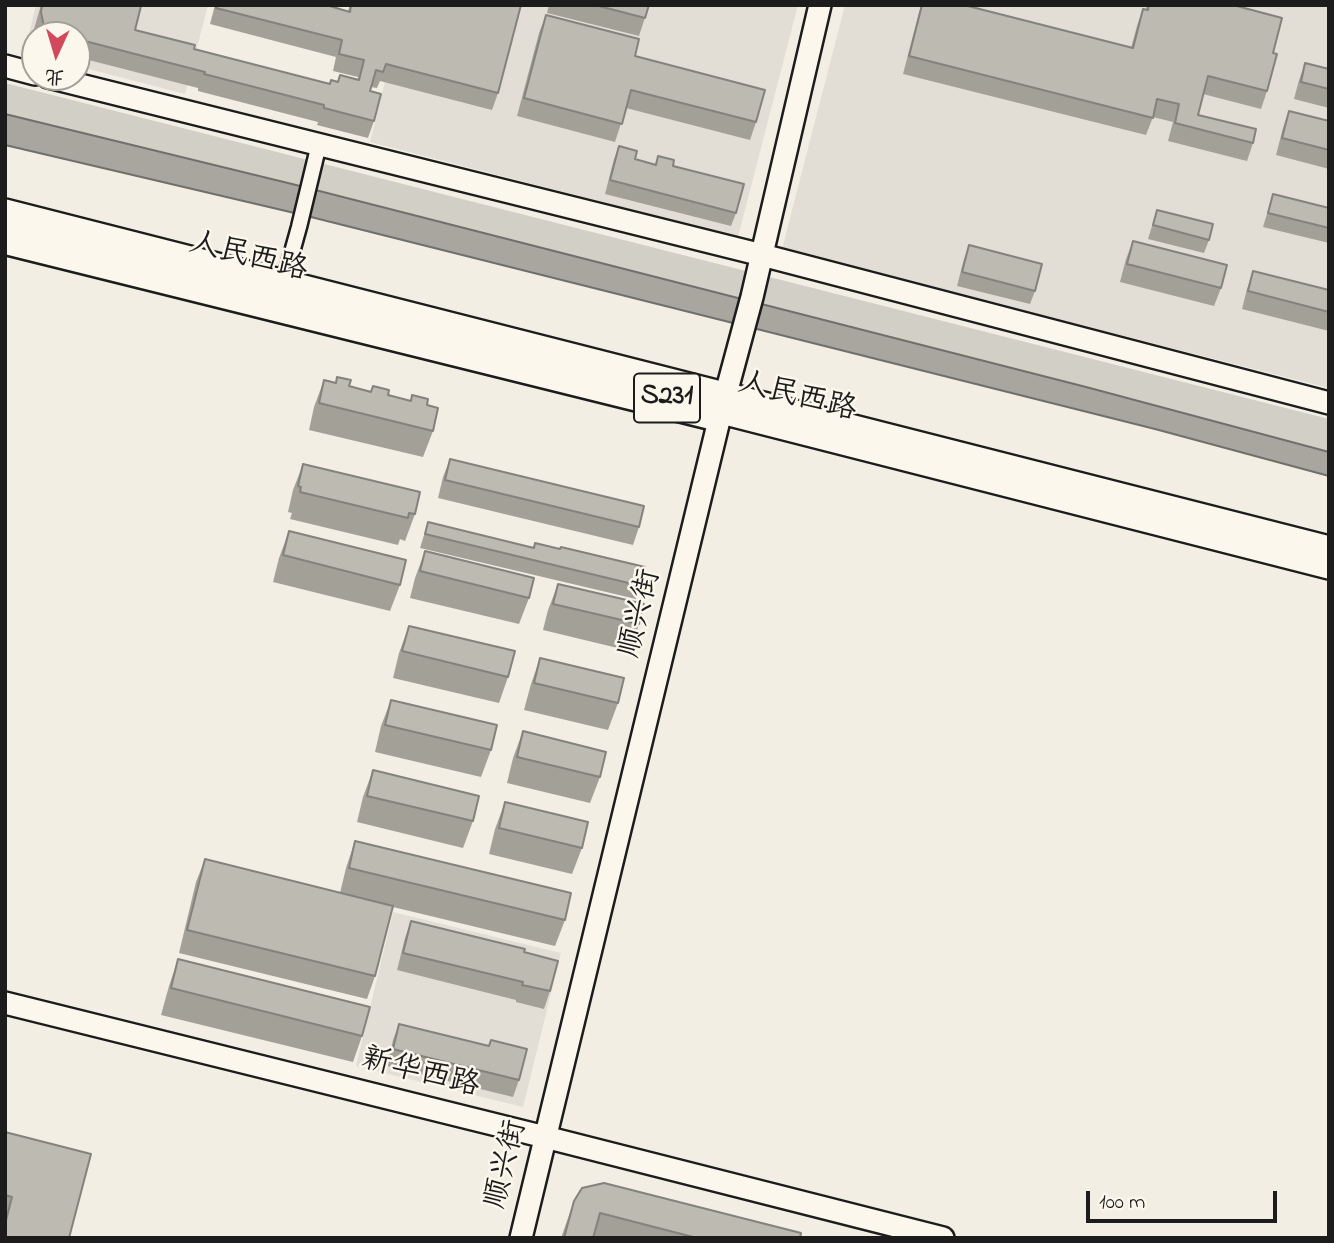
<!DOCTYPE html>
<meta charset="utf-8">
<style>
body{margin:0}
#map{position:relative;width:1334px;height:1243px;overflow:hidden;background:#f2eee4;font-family:"Indie Flower","LXGW WenKai TC",sans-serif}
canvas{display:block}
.frame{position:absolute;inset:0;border:7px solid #1c1c1c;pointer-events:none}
.north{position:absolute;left:21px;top:21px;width:70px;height:70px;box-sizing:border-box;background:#fbf7ec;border:2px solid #a29f99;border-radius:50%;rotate:184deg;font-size:19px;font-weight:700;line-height:28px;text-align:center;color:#1c1c1c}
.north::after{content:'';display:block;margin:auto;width:24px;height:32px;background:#d1495b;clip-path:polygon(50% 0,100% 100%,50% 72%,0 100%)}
.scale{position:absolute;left:1086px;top:1191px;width:191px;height:32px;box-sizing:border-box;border:4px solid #1c1c1c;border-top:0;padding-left:9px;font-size:21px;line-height:24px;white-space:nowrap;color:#1c1c1c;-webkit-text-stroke:5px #fbf7ec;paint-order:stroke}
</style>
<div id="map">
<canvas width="1334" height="1243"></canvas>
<div class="frame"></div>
<div class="north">北</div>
<div class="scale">100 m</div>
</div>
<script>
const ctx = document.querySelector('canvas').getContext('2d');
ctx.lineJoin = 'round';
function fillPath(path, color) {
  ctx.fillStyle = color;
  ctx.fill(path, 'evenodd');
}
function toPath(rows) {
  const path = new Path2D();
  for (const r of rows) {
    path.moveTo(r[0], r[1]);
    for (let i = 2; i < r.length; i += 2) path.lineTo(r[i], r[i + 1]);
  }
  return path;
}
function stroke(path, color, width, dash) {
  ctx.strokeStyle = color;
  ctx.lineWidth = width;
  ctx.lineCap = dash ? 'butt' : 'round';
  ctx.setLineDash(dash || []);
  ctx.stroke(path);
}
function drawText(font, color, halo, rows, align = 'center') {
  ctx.font = font + ' "Indie Flower","LXGW WenKai TC",sans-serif';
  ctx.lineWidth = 5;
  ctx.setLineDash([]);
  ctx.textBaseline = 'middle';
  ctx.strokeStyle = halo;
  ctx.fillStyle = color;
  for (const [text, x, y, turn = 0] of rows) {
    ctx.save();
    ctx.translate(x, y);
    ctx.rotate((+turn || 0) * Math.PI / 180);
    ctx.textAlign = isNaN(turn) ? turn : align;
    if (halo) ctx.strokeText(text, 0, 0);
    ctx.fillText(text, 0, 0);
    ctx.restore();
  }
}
fillPath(toPath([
 [36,5,208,5,185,94,77,66,77,35,35,35,35,56,24,53],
 [404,5,798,5,738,237,370,142],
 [845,5,1329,5,1329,388,782,249],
 [393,912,561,953,523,1107,356,1066]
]), '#e2ded5');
fillPath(toPath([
 [5,83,1329,419,1329,452,1086,387,292,184,5,114]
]), '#d2cfc6');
const water = toPath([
 [5,114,292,184,1086,387,1329,452,1329,476,1155,429,303,215,5,145,5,114]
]);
fillPath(water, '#a9a6a0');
stroke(water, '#716f6b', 2);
const street = toPath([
 [5,247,718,424],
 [284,281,299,227,319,144]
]);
const secondary = toPath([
 [5,66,35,74],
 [48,77,762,255,1329,403],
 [5,1003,545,1137,943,1238],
 [521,1238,721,412,752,297,820,5]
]);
const primary = toPath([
 [5,211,1329,548],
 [5,229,1329,567]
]);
stroke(street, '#1c1c1c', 19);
stroke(secondary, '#1c1c1c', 26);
stroke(primary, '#1c1c1c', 28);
stroke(street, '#fbf7ec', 14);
stroke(secondary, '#fbf7ec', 21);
stroke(primary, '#fbf7ec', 23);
fillPath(toPath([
 [41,5,138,5,135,30,194,49,329,84,337,82,340,75,358,79,358,77,333,71,336,57,210,24,215,5,325,5,348,11,350,5,521,5,498,93,492,110,380,81,377,88,371,87,370,91,374,121,368,138,317,125,318,122,198,91,198,88,77,57,77,35,36,35,34,29],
 [549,5,649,5,639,36,547,13],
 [921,5,964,5,1131,48,1137,26,1143,9,1146,9,1147,5,1233,5,1273,53,1267,91,1261,109,1203,94,1198,115,1253,143,1247,161,1168,141,1173,122,1153,117,1146,135,903,74],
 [546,15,635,56,756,122,750,140,626,108,615,142,517,116,539,33],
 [1305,63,1329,69,1329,108,1294,99,1299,80],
 [1289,111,1329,121,1329,169,1276,155,1283,128],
 [619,146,635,159,655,164,658,156,673,166,736,213,731,226,605,194,614,159],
 [1273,194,1329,208,1329,243,1263,227],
 [1157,210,1209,240,1204,253,1148,239],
 [1133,241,1221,288,1214,306,1120,282,1126,259],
 [969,245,1035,291,1030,304,957,286,964,259],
 [1253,271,1329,290,1329,331,1242,309,1247,289],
 [337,377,349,386,371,391,373,386,388,395,410,401,412,395,427,405,433,431,423,457,309,430,314,407,324,380,335,383],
 [450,459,639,527,633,545,438,498,443,477],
 [303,464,415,514,405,541,400,539,398,545,290,519,292,513,288,512,293,490],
 [428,522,533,548,535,543,641,586,636,599,420,548],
 [289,531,400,585,390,611,273,582,279,558],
 [425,551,529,598,519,624,410,598,415,578],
 [558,584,639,624,630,651,543,630,548,610],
 [409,626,508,677,499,703,393,678,399,653],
 [540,658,618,703,608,730,524,710,531,684],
 [391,700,491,750,481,777,375,752,381,726],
 [523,731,600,777,590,803,507,783,513,758],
 [373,770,473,821,463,848,357,822,363,797],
 [505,802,582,848,572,874,489,854,495,829],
 [355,841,565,920,555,946,393,907,375,976,367,999,179,953,196,882,205,859,340,893,346,868],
 [411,921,524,952,550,991,544,1009,516,1002,516,1000,397,970,405,938],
 [178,959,362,1036,353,1062,161,1015,169,986],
 [399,1024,489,1046,491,1040,519,1080,513,1097,387,1066,393,1040],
 [5,1132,69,1238,5,1238],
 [574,1201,800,1238,561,1238]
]), '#a3a098');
const building = toPath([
 [42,5,141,6,135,30,195,45,194,49,330,84,331,80,338,82,340,75,359,80,364,60,339,54,342,40,216,8,216,5,326,5,350,12,351,5,521,5,498,93,386,64,383,72,376,70,370,91,381,94,374,121,324,108,324,105,204,74,205,72,77,39,77,35,63,35,57,33,44,27,41,12,42,5],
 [595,5,649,5,645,18,595,5],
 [922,5,964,5,1133,48,1143,9,1148,10,1149,5,1233,5,1282,18,1273,53,1277,54,1267,91,1208,76,1198,115,1256,129,1253,143,1175,123,1179,104,1157,99,1153,118,909,56,922,5],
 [546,15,639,39,635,56,765,90,756,122,631,90,622,124,524,98,546,15],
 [1305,63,1329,69,1329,89,1301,82,1305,63],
 [1289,111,1329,121,1329,150,1282,138,1289,111],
 [619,146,637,151,635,159,656,165,658,156,674,160,673,166,744,184,736,213,610,180,619,146],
 [1273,194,1329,208,1329,228,1268,213,1273,194],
 [1157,210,1213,224,1209,240,1153,225,1157,210],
 [1133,241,1227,265,1221,288,1127,264,1133,241],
 [969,245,1042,264,1035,291,962,272,969,245],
 [1253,271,1329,290,1329,312,1248,291,1253,271],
 [337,377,351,380,349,386,371,392,373,386,389,390,388,395,411,401,412,395,428,399,427,405,438,408,433,431,319,403,324,380,336,383,337,377],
 [450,459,644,506,639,527,445,480,450,459],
 [303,464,420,492,415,514,409,513,408,518,300,492,301,487,298,486,303,464],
 [428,522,534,548,535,543,560,549,561,547,645,567,641,586,425,534,428,522],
 [289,531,406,560,400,585,283,555,289,531],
 [425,551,534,578,529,598,420,571,425,551],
 [558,584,644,604,639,624,553,604,558,584],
 [409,626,515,651,508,677,402,651,409,626],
 [540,658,624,678,618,703,534,683,540,658],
 [391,700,497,725,491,750,385,725,391,700],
 [523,731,606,752,600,777,517,757,523,731],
 [373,770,479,796,473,821,367,796,373,770],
 [505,802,588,822,582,848,499,828,505,802],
 [355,841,571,893,565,920,349,868,355,841],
 [205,859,393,906,375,976,187,930,205,859],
 [411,921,525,949,524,952,558,961,550,991,522,985,523,982,403,953,411,921],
 [178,959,370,1007,362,1036,171,988,178,959],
 [399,1024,489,1046,491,1040,527,1049,519,1080,393,1049,399,1024],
 [5,1132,91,1154,69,1238,5,1238,5,1224,12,1197,5,1195,5,1132],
 [604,1183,801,1233,800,1238,697,1238,600,1213,593,1238,564,1238,574,1201,582,1188,604,1183]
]);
fillPath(building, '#bdbab1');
stroke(building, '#84827c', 2);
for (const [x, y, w] of [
 [667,398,66]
]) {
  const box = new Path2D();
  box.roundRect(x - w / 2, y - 24.5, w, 49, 5);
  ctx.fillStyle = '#fbf7ec';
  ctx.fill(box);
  stroke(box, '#1c1c1c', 2);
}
drawText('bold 28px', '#1c1c1c', null, [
 ["S231",667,398]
]);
drawText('30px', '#1c1c1c', '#fbf7ec', [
 ["人民西路",248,259,14],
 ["人民西路",797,399,14],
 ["顺兴街",642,614,-76],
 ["新华西路",420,1075,14],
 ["顺兴街",508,1165,-76]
]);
</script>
